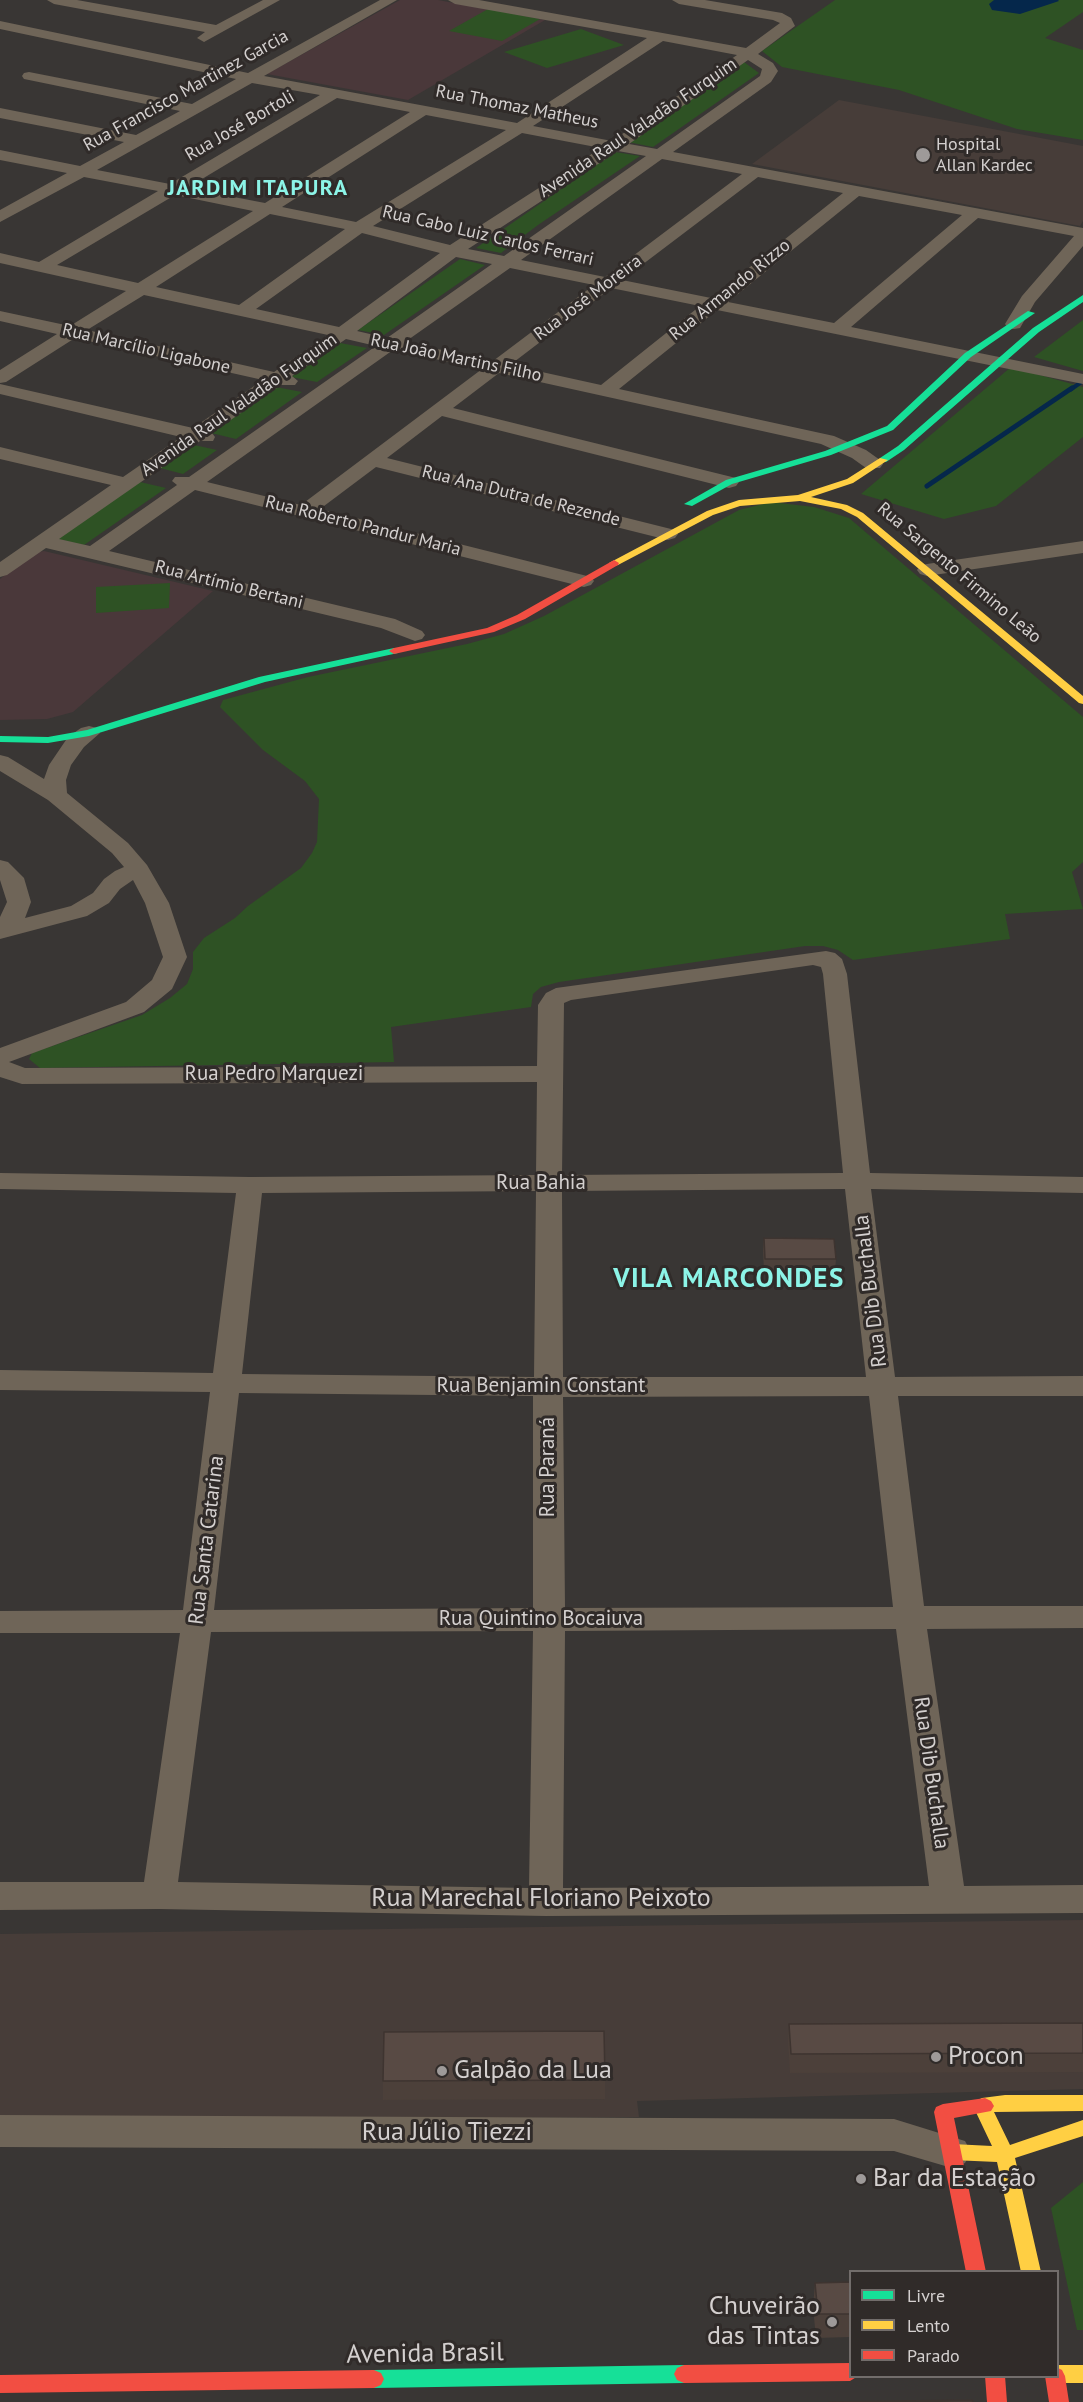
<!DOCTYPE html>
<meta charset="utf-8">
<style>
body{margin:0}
#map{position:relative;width:1083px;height:2402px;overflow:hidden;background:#393634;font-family:"PT Sans",sans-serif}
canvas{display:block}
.legend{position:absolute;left:849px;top:2270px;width:210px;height:108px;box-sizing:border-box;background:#302b29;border:2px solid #726d6b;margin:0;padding:8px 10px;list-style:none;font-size:18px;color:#d4d0cf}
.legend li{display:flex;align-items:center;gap:12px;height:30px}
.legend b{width:30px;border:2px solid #726d6b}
</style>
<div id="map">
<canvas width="1083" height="2402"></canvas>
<ul class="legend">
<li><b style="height:8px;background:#16e098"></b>Livre</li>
<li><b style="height:8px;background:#ffcf43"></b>Lento</li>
<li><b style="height:8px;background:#f24e42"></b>Parado</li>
</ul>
</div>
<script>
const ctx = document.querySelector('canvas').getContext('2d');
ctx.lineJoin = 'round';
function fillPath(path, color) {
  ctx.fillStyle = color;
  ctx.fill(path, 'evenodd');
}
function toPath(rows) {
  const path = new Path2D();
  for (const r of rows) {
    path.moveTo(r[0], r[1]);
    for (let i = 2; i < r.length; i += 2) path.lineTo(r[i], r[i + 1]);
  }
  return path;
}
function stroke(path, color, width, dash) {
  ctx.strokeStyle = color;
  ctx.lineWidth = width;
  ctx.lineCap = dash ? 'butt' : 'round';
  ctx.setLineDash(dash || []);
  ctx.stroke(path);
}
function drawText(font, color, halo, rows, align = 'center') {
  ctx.font = font + ' "PT Sans",sans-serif';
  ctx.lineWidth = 6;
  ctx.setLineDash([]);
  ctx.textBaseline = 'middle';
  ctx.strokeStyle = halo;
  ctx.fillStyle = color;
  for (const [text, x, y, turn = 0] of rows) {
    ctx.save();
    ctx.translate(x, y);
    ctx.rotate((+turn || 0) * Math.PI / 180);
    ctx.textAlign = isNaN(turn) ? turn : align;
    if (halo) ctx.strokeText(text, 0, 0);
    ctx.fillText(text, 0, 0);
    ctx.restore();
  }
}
fillPath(toPath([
 [839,100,1083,146,1083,221,1080,226,752,164],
 [1083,1920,1083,2089,637,2101,639,2117,0,2120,0,1934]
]), '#473d39');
fillPath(toPath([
 [400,0,438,0,545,20,408,100,267,74],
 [44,551,213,591,73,712,47,719,0,720,0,579,34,553]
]), '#4a383a');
fillPath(toPath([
 [835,0,1083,0,1083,12,1045,38,1083,50,1083,140,1017,129,899,90,782,67,762,51],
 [488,9,540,19,502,41,449,31],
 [581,29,624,45,547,68,504,52],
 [744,62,759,73,653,147,628,142],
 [615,152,640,156,538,225,501,253,476,248],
 [460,259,485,265,384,335,358,330],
 [1083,320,1083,371,1034,357],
 [340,343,367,348,317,382,291,377],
 [1011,367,1083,387,1083,437,996,506,944,519,861,494],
 [276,387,302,392,236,439,211,433],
 [194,445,217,450,183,474,160,468],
 [140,482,166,488,84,545,58,539],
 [771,502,814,507,849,518,1083,717,1083,862,1072,872,1083,909,1005,914,1010,939,853,960,838,950,823,946,805,946,559,982,541,987,533,994,531,1007,391,1027,394,1062,40,1068,29,1059,32,1053,142,1015,170,998,187,984,193,969,193,952,204,938,235,918,248,906,301,868,312,853,317,842,319,799,305,781,263,750,220,707,223,700,308,677,467,644,504,634,544,616,739,510],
 [170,583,169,608,96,613,96,587],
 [1083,2182,1083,2330,1077,2330,1051,2208]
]), '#2e5224');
fillPath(toPath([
 [994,0,1058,0,1059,1,1020,14,992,10,989,4]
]), '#05274b');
stroke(toPath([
 [1070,390,1083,381]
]), '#05274b', 4);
stroke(toPath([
 [927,486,1072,388]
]), '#05274b', 5);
fillPath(toPath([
 [47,0,77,0,216,25,263,0,280,0,204,42,197,38,205,32,54,4,47,0],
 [380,0,397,0,264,76,517,123,647,38,455,4,448,0,479,0,746,48,780,23,773,20,679,4,672,0,705,0,782,13,791,18,795,26,758,54,773,63,778,71,771,82,673,152,1083,228,1083,246,1035,302,1020,328,1014,329,1008,328,1005,324,1022,296,1074,236,978,218,851,327,1083,374,1083,384,717,310,619,389,834,436,866,450,880,460,883,464,880,468,866,468,852,458,821,444,499,373,453,408,736,478,739,482,736,486,729,488,442,416,387,458,675,530,678,534,675,538,668,540,376,467,320,509,591,577,594,581,591,585,584,587,195,490,109,551,395,619,422,631,425,635,422,639,415,641,381,628,46,548,7,575,0,577,0,562,111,485,0,459,0,447,123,477,181,437,0,394,0,384,193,428,263,380,75,338,6,382,0,383,0,370,57,334,0,321,0,311,70,326,126,291,0,263,0,253,39,262,158,191,84,177,0,222,0,210,67,173,0,160,0,150,80,166,124,142,0,118,0,108,136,135,180,111,29,80,24,79,22,76,24,73,29,72,192,104,236,79,0,29,0,21,248,73,380,0],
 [663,41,737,55,612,141,533,126,663,41],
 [748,60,762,69,760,76,657,149,629,144,748,60],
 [252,83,320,95,170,184,97,170,252,83],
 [337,98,410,112,265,203,187,188,337,98],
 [426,115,506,130,356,222,282,207,426,115],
 [522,133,601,148,450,245,373,226,522,133],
 [618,151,646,156,504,256,468,249,618,151],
 [662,159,742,174,605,277,521,260,662,159],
 [758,177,843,193,711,298,622,280,758,177],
 [175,195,253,211,138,283,57,265,175,195],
 [859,196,962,215,834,323,728,302,859,196],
 [270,214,345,229,239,305,156,287,270,214],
 [362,233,440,253,339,327,256,309,362,233],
 [456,257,492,264,387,338,357,331,456,257],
 [510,268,594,285,493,361,405,342,510,268],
 [611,288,700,306,601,385,510,365,611,288],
 [144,295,328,335,274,372,87,330,144,295],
 [346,339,376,346,189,477,175,477,172,481,177,485,90,546,59,539,200,441,213,441,215,437,212,433,281,385,295,385,298,381,292,376,346,339],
 [393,350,482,369,301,505,207,482,393,350],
 [1083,541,1083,553,927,576,920,574,917,570,920,566,927,564,1083,541],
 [89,726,97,728,100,733,84,747,71,765,66,780,67,793,128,843,147,865,169,903,187,957,172,989,144,1012,9,1062,25,1068,537,1066,538,1005,546,993,556,988,826,951,835,953,842,959,847,974,870,1173,1083,1177,1083,1193,871,1189,895,1377,1083,1376,1083,1396,898,1396,924,1606,1083,1606,1083,1628,927,1629,964,1886,1083,1885,1083,1913,546,1916,159,1909,0,1910,0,1882,144,1882,180,1633,0,1633,0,1611,183,1610,210,1392,0,1390,0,1370,213,1373,236,1193,0,1189,0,1173,250,1177,536,1175,537,1082,22,1084,0,1077,0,1048,126,1002,152,980,163,957,145,903,133,880,120,889,109,903,87,916,0,939,0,917,7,902,0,880,0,860,8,862,24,878,31,902,25,918,71,906,93,893,104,879,115,871,124,867,112,853,48,800,0,771,0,755,8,757,44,779,49,765,68,737,81,728,89,726],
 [813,965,821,967,823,974,843,1173,562,1175,564,1003,571,1000,813,965],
 [845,1189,866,1377,563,1377,562,1191,845,1189],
 [536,1191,534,1377,242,1374,262,1193,536,1191],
 [239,1393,533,1396,533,1608,214,1610,239,1393],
 [869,1396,893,1607,565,1608,563,1397,869,1396],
 [896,1629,929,1886,563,1888,565,1631,896,1629],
 [533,1631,529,1888,178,1882,211,1632,533,1631],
 [0,2115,894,2119,965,2141,971,2152,965,2163,952,2168,894,2151,0,2147,0,2115]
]), '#6f6558');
fillPath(toPath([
 [1083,295,1083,302,1039,332,904,450,886,462,880,462,880,458,898,446,1033,328,1083,295],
 [1028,311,1035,313,971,357,893,430,831,455,732,484,692,506,684,504,726,480,825,451,887,426,965,353,1028,311],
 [394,648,399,651,398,653,265,682,89,736,48,743,0,742,0,736,48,737,87,730,259,677,394,648],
 [684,2365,691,2368,694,2374,691,2380,684,2383,374,2388,367,2385,364,2379,367,2373,374,2370,684,2365]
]), '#16e098');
fillPath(toPath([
 [880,458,888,460,853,483,811,497,847,505,863,513,1083,696,1083,704,1079,703,857,517,841,509,800,501,740,506,713,515,618,565,614,566,609,563,707,511,739,500,798,495,847,479,880,458],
 [1005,2095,1083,2095,1083,2111,994,2112,1010,2145,1083,2120,1083,2136,1015,2158,1041,2272,1021,2272,997,2162,952,2160,945,2158,943,2152,945,2146,952,2144,992,2146,973,2106,976,2101,982,2098,1005,2095],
 [1058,2365,1083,2365,1083,2383,1058,2383,1051,2380,1049,2376,1058,2376,1058,2365]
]), '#ffcf43');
fillPath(toPath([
 [614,560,619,563,618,565,525,619,494,632,394,654,389,651,394,648,487,628,517,615,614,560],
 [985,2098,991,2101,994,2106,991,2111,954,2118,986,2272,966,2272,934,2112,936,2107,943,2104,985,2098],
 [850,2363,850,2376,858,2376,850,2381,684,2383,677,2380,674,2374,677,2368,684,2365,850,2363],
 [1058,2368,1062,2370,1065,2376,1069,2402,1049,2402,1045,2376,1058,2376,1058,2368],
 [374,2370,381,2373,384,2379,381,2385,374,2388,0,2393,0,2375,374,2370],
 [985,2376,1005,2376,1007,2402,987,2402,985,2376]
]), '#f24e42');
fillPath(toPath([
 [764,1238,836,1259,835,1271,764,1271,763,1250],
 [1083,2023,1083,2072,790,2073,788,2042,789,2024],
 [605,2080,605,2099,383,2100,383,2081],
 [850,2282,850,2337,816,2338,813,2307,815,2283]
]), '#4c403a');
const building = toPath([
 [764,1238,834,1239,836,1259,765,1259,764,1238],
 [1083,2023,1083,2053,791,2054,789,2024,1083,2023],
 [604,2031,605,2080,383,2081,384,2032,604,2031],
 [850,2282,850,2314,818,2314,815,2283,850,2282],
 [972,2400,973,2402,829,2402,972,2400]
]);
fillPath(building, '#584a44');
stroke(building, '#3e3430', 1.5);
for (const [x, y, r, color] of [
 [923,155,8,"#9e9a99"],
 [936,2057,6,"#9e9a99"],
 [442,2071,6,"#9e9a99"],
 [861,2179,6,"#9e9a99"],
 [832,2322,6,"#9e9a99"]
]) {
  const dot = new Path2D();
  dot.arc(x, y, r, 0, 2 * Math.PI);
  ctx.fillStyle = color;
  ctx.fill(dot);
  stroke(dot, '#302b29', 2);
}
drawText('18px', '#d4d0cf', '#302b29', [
 ["Rua Francisco Martinez Garcia",186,91,-29],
 ["Rua Thomaz Matheus",517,107,11],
 ["Rua José Bortoli",240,126,-30],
 ["Avenida Raul Valadão Furquim",638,128,-34],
 ["Rua Cabo Luiz Carlos Ferrari",488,236,13],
 ["Rua Armando Rizzo",730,290,-39],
 ["Rua José Moreira",588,298,-37],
 ["Rua Marcílio Ligabone",146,349,13],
 ["Rua João Martins Filho",456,358,12],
 ["Avenida Raul Valadão Furquim",239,405,-35],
 ["Rua Ana Dutra de Rezende",521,496,14],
 ["Rua Roberto Pandur Maria",363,526,14],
 ["Rua Sargento Firmino Leão",959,573,40],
 ["Rua Artímio Bertani",229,585,14]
]);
drawText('18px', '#d4d0cf', '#302b29', [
 ["Hospital",936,145],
 ["Allan Kardec",936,166]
], 'left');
drawText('21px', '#d4d0cf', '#302b29', [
 ["Rua Pedro Marquezi",274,1074],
 ["Rua Bahia",541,1183],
 ["Rua Dib Buchalla",871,1291,-97],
 ["Rua Benjamin Constant",541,1386],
 ["Rua Paraná",548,1467,-90],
 ["Rua Santa Catarina",207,1540,-83],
 ["Rua Quintino Bocaiuva",541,1619],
 ["Rua Dib Buchalla",931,1773,82]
]);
ctx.letterSpacing = '1.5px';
drawText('bold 22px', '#8cf4e7', '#302b29', [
 ["JARDIM ITAPURA",258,189]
]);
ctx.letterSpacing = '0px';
drawText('26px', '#d4d0cf', '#302b29', [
 ["Rua Marechal Floriano Peixoto",541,1899],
 ["Rua Júlio Tiezzi",447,2133],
 ["Avenida Brasil",425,2354,-1]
]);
drawText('26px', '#d4d0cf', '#302b29', [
 ["Procon",948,2057],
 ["Galpão da Lua",454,2071],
 ["Bar da Estação",873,2179],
 ["Chuveirão",820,2307,"right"],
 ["das Tintas",820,2337,"right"]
], 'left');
ctx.letterSpacing = '1.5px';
drawText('bold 27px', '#8cf4e7', '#302b29', [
 ["VILA MARCONDES",729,1279]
]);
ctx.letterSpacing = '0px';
</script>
